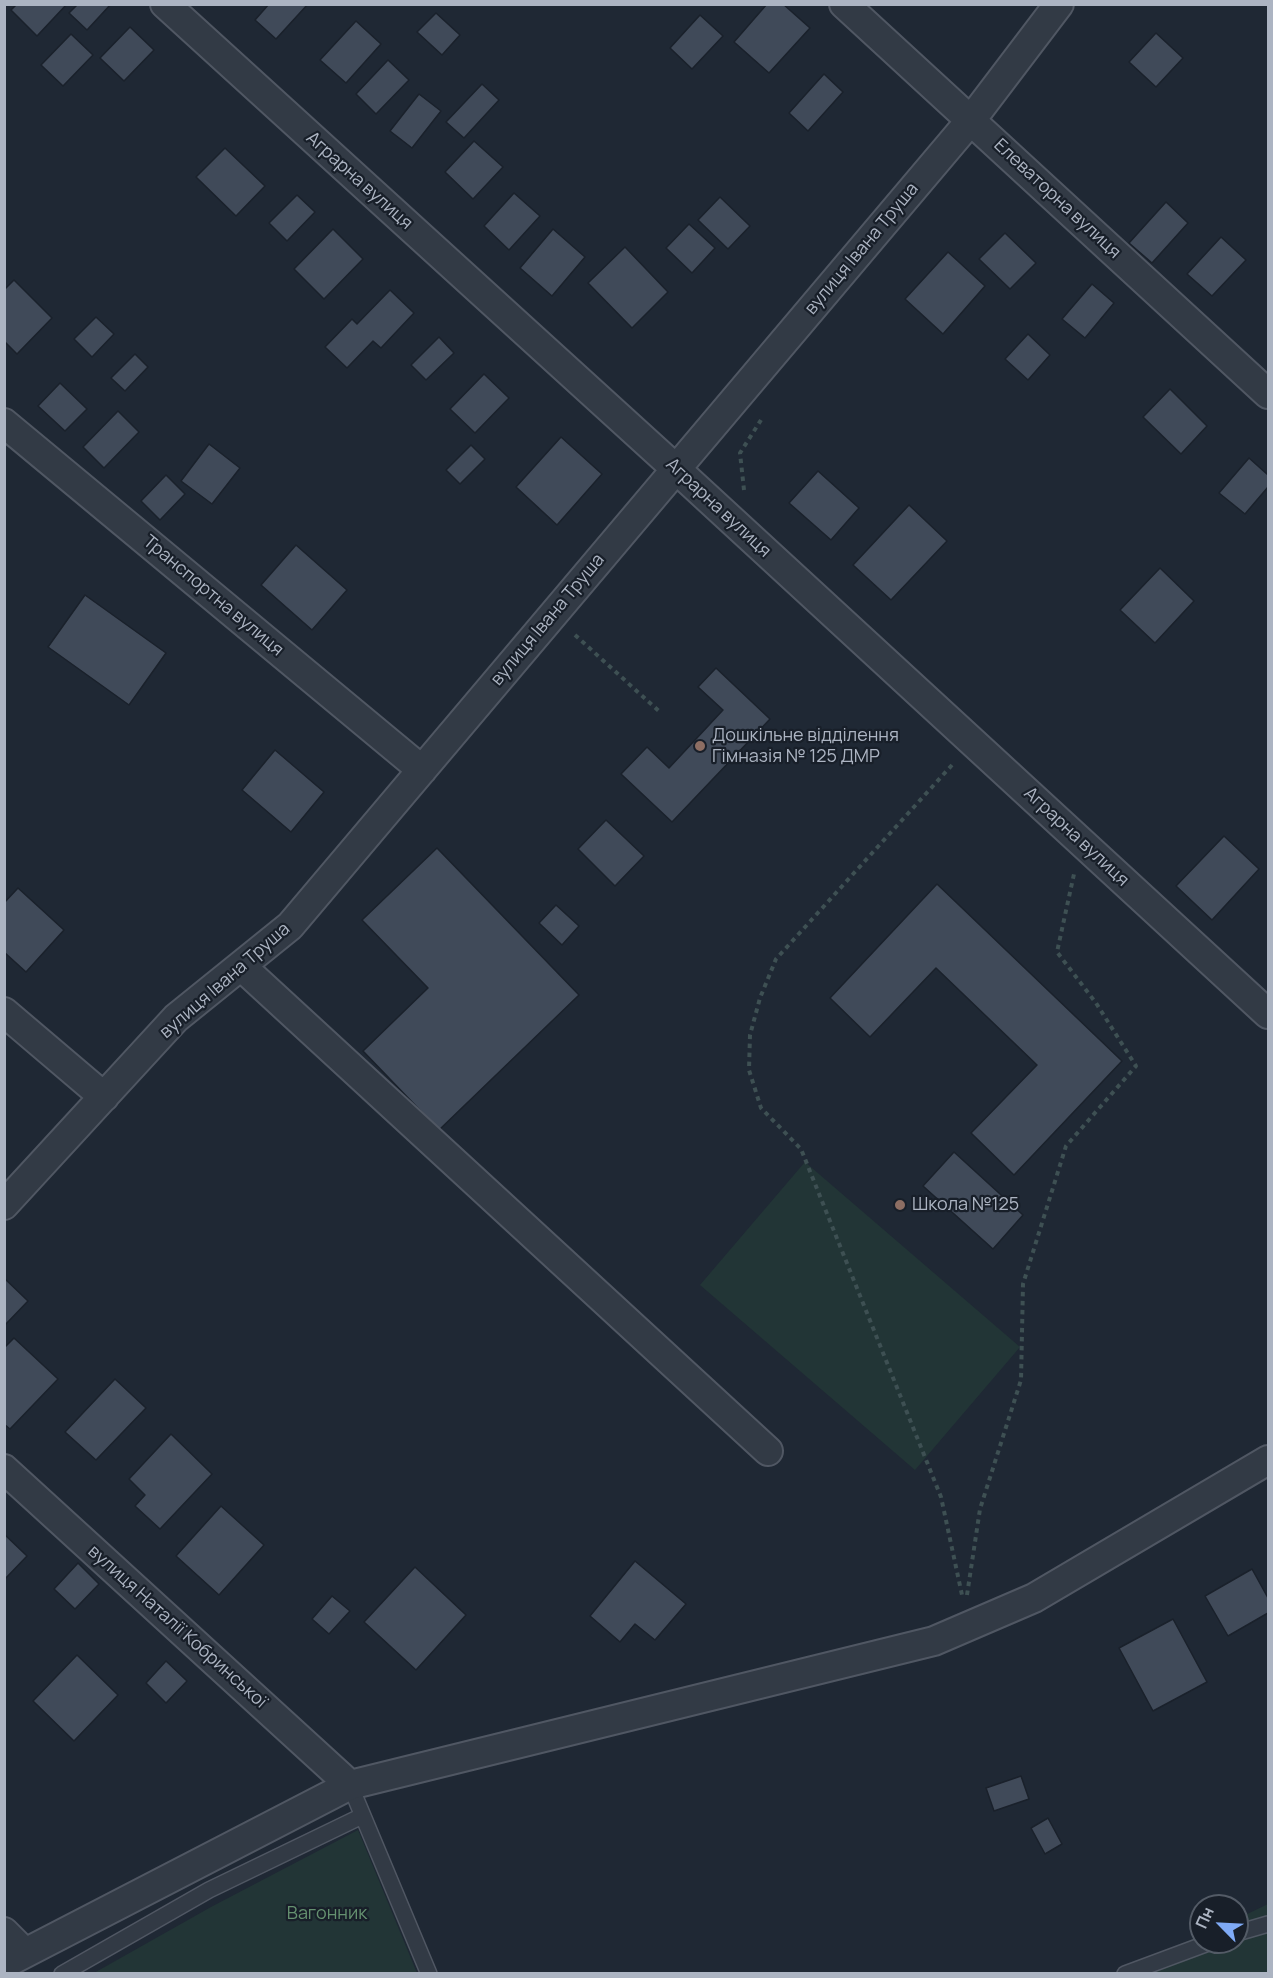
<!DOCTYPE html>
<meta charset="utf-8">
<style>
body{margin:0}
#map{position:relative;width:1273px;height:1978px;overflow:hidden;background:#1f2834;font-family:Manrope,sans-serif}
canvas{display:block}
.frame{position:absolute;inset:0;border:6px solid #acb4c2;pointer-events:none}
.north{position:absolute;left:1189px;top:1894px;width:60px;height:60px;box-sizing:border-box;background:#181f29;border:2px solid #535b66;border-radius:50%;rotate:294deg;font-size:16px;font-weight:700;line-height:24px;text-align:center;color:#acb4c2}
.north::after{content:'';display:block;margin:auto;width:21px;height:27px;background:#7faaf5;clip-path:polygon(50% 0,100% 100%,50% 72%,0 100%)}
</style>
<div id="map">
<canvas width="1273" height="1978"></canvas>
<div class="frame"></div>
<div class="north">Пн</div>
</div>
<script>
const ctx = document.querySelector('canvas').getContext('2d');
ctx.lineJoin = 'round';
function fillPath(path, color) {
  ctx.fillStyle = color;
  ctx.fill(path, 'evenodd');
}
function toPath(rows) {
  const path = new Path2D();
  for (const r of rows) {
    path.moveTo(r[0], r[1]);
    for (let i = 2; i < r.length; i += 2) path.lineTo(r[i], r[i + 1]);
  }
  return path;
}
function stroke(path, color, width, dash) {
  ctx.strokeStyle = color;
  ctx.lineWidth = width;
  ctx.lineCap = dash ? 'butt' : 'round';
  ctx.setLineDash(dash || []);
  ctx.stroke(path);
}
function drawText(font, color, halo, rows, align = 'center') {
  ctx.font = font + ' Manrope,sans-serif';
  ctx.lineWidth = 4.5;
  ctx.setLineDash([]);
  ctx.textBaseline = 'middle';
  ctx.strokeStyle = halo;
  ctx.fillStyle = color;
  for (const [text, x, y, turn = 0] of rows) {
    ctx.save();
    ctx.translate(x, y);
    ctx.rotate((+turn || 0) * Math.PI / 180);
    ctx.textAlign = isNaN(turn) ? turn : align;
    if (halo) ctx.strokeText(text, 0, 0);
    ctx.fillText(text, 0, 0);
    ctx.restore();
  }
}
fillPath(toPath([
 [805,1162,1020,1347,915,1470,700,1285],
 [358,1830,417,1973,94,1973,211,1907],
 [1268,1904,1268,1973,1118,1974,1201,1935,1201,1942,1237,1942,1237,1919]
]), '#223536');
const building = toPath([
 [17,4,67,4,37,36,11,10,17,4],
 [78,4,111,4,87,30,69,13,78,4],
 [269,4,308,4,276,39,255,20,269,4],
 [767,4,783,4,810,28,769,73,734,42,767,4],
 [436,13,460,35,442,55,417,32,436,13],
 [700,15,723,36,692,69,670,48,700,15],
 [356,21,381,44,346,83,320,60,356,21],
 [130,27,154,50,124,81,100,58,130,27],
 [1156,33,1183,58,1156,87,1129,62,1156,33],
 [71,34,93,55,63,86,41,65,71,34],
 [388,60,409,80,376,114,356,94,388,60],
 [824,74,843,92,808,131,789,113,824,74],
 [482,84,499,100,464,138,446,122,482,84],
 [419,94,441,111,412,148,390,131,419,94],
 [474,141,503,167,473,199,445,172,474,141],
 [225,148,265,186,236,216,196,177,225,148],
 [514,193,540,216,509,250,484,226,514,193],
 [297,195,315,212,287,241,269,223,297,195],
 [720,197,750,226,728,249,698,220,720,197],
 [1166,202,1188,223,1152,263,1129,243,1166,202],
 [689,224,715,248,692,273,666,248,689,224],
 [333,229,363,259,324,299,294,269,333,229],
 [553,229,585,257,552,296,520,268,553,229],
 [1005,233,1036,263,1010,289,979,259,1005,233],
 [1221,237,1246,260,1212,296,1187,274,1221,237],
 [625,247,668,292,632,328,588,283,625,247],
 [948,252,985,286,943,334,905,299,948,252],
 [14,280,52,318,17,354,4,341,4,290,14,280],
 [1092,284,1114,303,1085,338,1062,319,1092,284],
 [390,290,414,313,381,348,373,341,347,368,325,347,352,319,357,324,390,290],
 [96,317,114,334,92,357,74,339,96,317],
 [1028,334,1050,355,1028,380,1005,359,1028,334],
 [439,337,454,353,426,380,411,365,439,337],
 [135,354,148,367,125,391,111,378,135,354],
 [484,374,509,398,475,433,450,409,484,374],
 [60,383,87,409,65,431,38,406,60,383],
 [1170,389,1207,426,1181,454,1143,417,1170,389],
 [118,411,139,432,104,468,83,447,118,411],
 [561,437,602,474,557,525,516,487,561,437],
 [209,444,240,468,212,504,181,481,209,444],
 [471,445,485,459,460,484,446,470,471,445],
 [1249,458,1268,475,1268,487,1245,514,1219,493,1249,458],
 [818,471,859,508,831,540,789,503,818,471],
 [166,475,185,494,160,520,141,501,166,475],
 [909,505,947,541,891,600,853,565,909,505],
 [296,545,347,590,312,630,261,585,296,545],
 [1160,568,1194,601,1155,643,1120,610,1160,568],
 [85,595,166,653,129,705,48,647,85,595],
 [716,668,770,719,672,822,621,774,647,747,669,768,723,710,698,687,716,668],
 [275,750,324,792,291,832,242,790,275,750],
 [606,820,644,856,615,886,578,849,606,820],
 [1224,836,1259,869,1212,920,1176,886,1224,836],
 [437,848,579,995,439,1130,363,1051,428,988,362,920,437,848],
 [937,884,1122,1061,1014,1175,971,1133,1037,1065,936,968,870,1037,830,998,937,884],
 [18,888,64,930,26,972,4,952,4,903,18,888],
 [556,905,579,926,562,945,539,923,556,905],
 [954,1152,1023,1215,993,1249,923,1186,954,1152],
 [4,1278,28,1301,4,1326,4,1278],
 [14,1338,58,1379,10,1429,4,1424,4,1348,14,1338],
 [115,1379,146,1408,96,1460,65,1432,115,1379],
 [171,1434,212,1474,160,1529,135,1506,145,1495,129,1479,171,1434],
 [221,1506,264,1545,219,1595,176,1556,221,1506],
 [4,1534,27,1556,4,1580,4,1534],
 [635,1561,686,1604,655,1640,635,1624,620,1642,590,1616,635,1561],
 [78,1563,99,1584,75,1609,54,1589,78,1563],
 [415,1567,466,1615,416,1670,364,1622,415,1567],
 [1252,1569,1268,1598,1268,1613,1228,1636,1205,1596,1252,1569],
 [332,1596,350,1611,329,1634,312,1619,332,1596],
 [1173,1619,1207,1682,1153,1711,1119,1648,1173,1619],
 [77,1655,118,1695,74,1741,33,1701,77,1655],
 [166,1661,187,1681,166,1703,146,1683,166,1661],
 [1021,1776,1029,1799,994,1811,986,1788,1021,1776],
 [1048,1818,1062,1844,1045,1854,1031,1828,1048,1818]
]);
fillPath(building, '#404a59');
stroke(building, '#1a212b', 1.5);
const service = toPath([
 [350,1785,429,1974],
 [1237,1933,1268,1924],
 [62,1974,209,1890,362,1816],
 [1125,1974,1211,1942]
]);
const minor = toPath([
 [165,4,676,469,1268,1014],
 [844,4,1268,394],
 [4,423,422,770],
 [241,966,768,1451],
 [4,1012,104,1097],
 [4,1205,176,1018,290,926,971,120,1059,4],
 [4,1469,350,1785],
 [4,1932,25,1953],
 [4,1964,350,1785,934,1641,1034,1598,1268,1460]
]);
stroke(service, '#505763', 18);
stroke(minor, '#505763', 32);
stroke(toPath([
 [744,490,740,453,761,420],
 [575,635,661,713],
 [952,765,776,959,760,998,750,1035,749,1070,761,1108,801,1149,941,1497,962,1595],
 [967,1595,980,1509,1021,1380,1023,1284,1066,1146,1136,1066,1096,1003,1057,952,1074,874]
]), '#3e5053', 4, [4.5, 4.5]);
stroke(service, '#323a45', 15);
stroke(minor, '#323a45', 28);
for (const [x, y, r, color] of [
 [700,746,6,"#8d6e63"],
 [900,1205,6,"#8d6e63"]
]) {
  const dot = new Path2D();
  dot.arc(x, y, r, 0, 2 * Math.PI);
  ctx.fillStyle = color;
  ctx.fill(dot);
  stroke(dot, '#181f29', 2);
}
drawText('18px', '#acb4c2', '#181f29', [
 ["Аграрна вулиця",359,181,42],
 ["Елеваторна вулиця",1057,199,43],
 ["вулиця Івана Труша",862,249,-50],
 ["Аграрна вулиця",718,508,43],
 ["Транспортна вулиця",213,596,40],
 ["вулиця Івана Труша",548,620,-50],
 ["Аграрна вулиця",1076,837,43],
 ["вулиця Івана Труша",225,981,-41],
 ["вулиця Наталії Кобринської",177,1627,42]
]);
drawText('18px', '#acb4c2', '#181f29', [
 ["Дошкільне відділення",712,736],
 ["Гімназія № 125 ДМР",712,757],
 ["Школа №125",912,1205]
], 'left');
drawText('18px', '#659170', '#181f29', [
 ["Вагонник",327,1914]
]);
</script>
